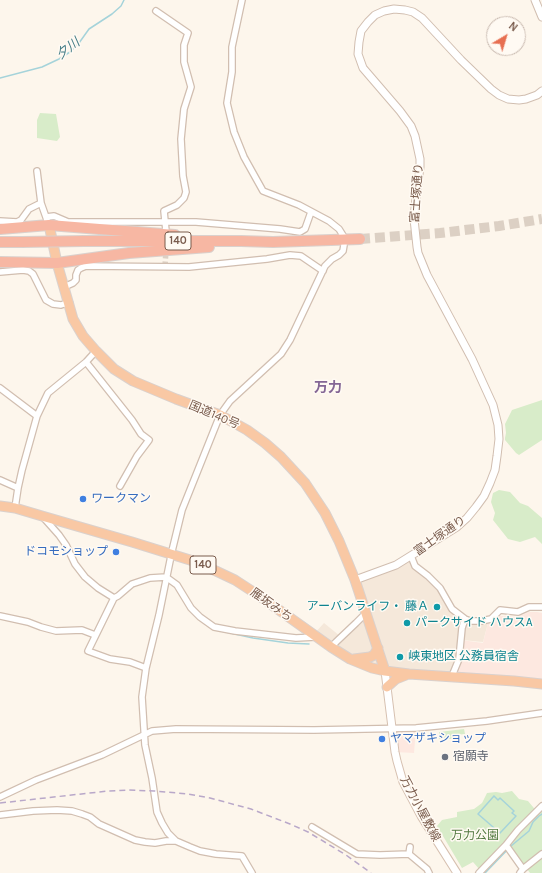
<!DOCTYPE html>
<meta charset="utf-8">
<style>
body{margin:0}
#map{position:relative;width:542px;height:873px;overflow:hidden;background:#fdf6ec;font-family:Karla,sans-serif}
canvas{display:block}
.north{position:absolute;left:486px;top:16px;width:40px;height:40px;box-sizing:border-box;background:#fffaf3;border:1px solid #cabbb1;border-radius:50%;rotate:38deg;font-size:11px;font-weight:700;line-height:16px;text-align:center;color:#7a5c4d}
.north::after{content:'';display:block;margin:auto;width:14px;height:18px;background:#e76f51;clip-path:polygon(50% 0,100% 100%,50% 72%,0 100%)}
</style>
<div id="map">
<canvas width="542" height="873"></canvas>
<div class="north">N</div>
</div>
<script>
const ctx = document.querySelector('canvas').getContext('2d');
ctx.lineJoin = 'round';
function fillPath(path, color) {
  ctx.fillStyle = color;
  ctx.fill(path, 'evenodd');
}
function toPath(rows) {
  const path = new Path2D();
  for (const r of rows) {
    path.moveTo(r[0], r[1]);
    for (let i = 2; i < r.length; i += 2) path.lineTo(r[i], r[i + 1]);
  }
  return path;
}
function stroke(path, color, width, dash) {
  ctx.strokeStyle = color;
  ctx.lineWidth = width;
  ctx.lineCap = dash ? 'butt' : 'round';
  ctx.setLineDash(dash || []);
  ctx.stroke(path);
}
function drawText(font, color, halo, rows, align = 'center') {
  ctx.font = font + ' Karla,"Noto Sans JP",sans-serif';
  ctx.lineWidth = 3;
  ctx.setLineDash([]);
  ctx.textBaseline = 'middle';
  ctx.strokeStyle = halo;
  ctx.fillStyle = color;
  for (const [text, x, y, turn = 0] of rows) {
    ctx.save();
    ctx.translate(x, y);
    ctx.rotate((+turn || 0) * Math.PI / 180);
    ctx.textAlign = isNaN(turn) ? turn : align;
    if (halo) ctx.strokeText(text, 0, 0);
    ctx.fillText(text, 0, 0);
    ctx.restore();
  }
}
fillPath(toPath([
 [411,556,415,566,428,576,452,609,465,619,459,659,452,676,372,668,313,635,324,623,340,636,366,613,355,580],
 [488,623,483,642,462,640,464,629,466,625]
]), '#f5e8da');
fillPath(toPath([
 [529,612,537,612,542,613,542,680,454,674,461,640,483,643,488,623,494,622,500,616,517,617],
 [416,728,414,753,395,752,392,729]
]), '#fde8e0');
fillPath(toPath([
 [40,113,56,114,60,137,57,141,37,138,37,120],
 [542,400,542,440,519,455,516,453,505,440,505,438,506,433,505,424,512,410],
 [499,490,510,492,520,503,528,506,542,518,542,544,535,537,520,542,508,539,493,520,495,513,491,502,493,493],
 [464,729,465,734,454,735,454,739,439,739,439,732],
 [512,791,519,799,528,801,538,813,542,809,542,873,530,873,509,845,480,870,473,862,462,868,437,826,442,820,457,817,457,812,474,809,482,803,487,793,496,792,502,793]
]), '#d8ecc9');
stroke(toPath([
 [0,78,42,67,59,59,70,52,79,43,89,29,112,14,121,6,124,0],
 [207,625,212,629,253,638,288,643,309,644],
 [494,796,498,800,500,798,514,811,512,813,516,816,500,833,478,814,494,796],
 [485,873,511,846,529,831,533,822,539,816,542,814]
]), '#a5d3da', 1.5);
stroke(toPath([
 [165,267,166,249]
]), '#dcd0c4', 5.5, [5.5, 3]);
stroke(toPath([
 [360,239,440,233,499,226,542,219]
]), '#dcd0c4', 10, [10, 5]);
const minor = toPath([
 [242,0,232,47,232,72,227,103,234,132,244,157,263,191,299,205,329,221,339,229,344,237],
 [156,11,188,33,184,45,184,62,191,87,184,109,181,139,183,176,186,192,184,198,177,205,164,211,166,231],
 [37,171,41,203,47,220],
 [46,217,54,216,68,222,196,222,280,229,300,232,305,229,311,212],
 [0,221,17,222,21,220,29,209,41,203],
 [0,272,23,270,29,271,33,274,46,300,53,304,61,305,64,304,70,304],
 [64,287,73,283,76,280,76,275,78,270,81,268,86,266,189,267,267,259,290,255,301,256,323,271],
 [86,362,132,420,141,434,149,440,137,456,120,486],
 [0,388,37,416],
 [0,480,18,488],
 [15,508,18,488,22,470,37,416,48,393,86,362,96,351],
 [43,517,59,535,66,545,75,564,85,577,98,588,114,598],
 [411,556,415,566,428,576,440,588,452,609,465,619,470,621,481,621,491,619,500,610,518,612,529,607,542,607],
 [0,616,28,622,41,627,56,631,82,630,95,635],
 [331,647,336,642,356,623,366,613],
 [146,668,130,662,110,659,88,651,114,598,118,596,132,584,150,578,166,577,177,585,191,608,200,617,214,627,235,631,296,638,316,637],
 [452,676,459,659,462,628,465,619],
 [0,797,36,780,102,755,152,731,176,729,314,730,416,728,487,721,542,713],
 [0,815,33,811,57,810,72,811,82,814,90,817,99,824,135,840,145,842,155,843,166,841,176,841],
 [312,827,357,854,380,855,409,854,410,847],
 [506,845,523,869],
 [409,854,427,869,429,873],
 [252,873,242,856,216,854,200,851,190,847,176,841,168,833,162,823,157,812,152,778,145,745,142,697,146,668,159,615,172,551,182,510,220,415,230,401,281,354,290,340,325,266,332,259,339,255,343,251,344,245],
 [479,873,506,845,518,830,542,806],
 [520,873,523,869,542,854]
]);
const tertiary = toPath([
 [535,0,542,17],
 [355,580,396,565,457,527,467,518,476,507,484,496,490,483,495,470,497,456,499,439,498,425,493,405,472,359,427,275,418,253,417,247,414,219,416,198,420,167,420,159,415,136,411,126,400,111,363,68,358,54,359,42,361,31,368,22,375,15,384,11,394,9,405,10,413,12,422,18,461,60,491,89,499,95,508,99,519,100,526,99,537,95,542,91]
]);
const secondary = toPath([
 [385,671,395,752,397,761,403,782,421,816,457,873]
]);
const trunk = toPath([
 [49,225,57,263,73,319,83,336,96,351,114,369,133,381,176,399,220,415,247,430,265,443,281,457,305,483,325,513,339,541,355,580,385,671],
 [0,506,15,508,42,516,132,542,190,560,216,571,235,580,258,595,331,647,350,659,372,668,385,671,409,674,514,681,542,684],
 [354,659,370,657,374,655,378,648],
 [387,687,396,679,406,675]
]);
const motorway = toPath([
 [0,229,49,225,175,235],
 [84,241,241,241,273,242,360,239],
 [0,242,22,242],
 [0,262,57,263,129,253,209,247]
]);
stroke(minor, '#d1beb0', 8);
stroke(tertiary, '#d1beb0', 9);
stroke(secondary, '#d6c0b0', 9);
stroke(trunk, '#dad1cd', 11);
stroke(motorway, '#dad1cd', 12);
stroke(minor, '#fff', 5.5);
stroke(tertiary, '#fff', 7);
stroke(secondary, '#fff', 7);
stroke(trunk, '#f9c8a4', 9);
stroke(motorway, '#f7b7a3', 10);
stroke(toPath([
 [0,803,108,791,128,790,154,791,188,794,210,798,251,809,290,824,308,832,328,844,346,855,371,873]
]), '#b9a8c9', 1.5, [6, 4]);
const motorwayBridge = toPath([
 [22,242,84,241]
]);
stroke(motorwayBridge, '#dad1cd', 12, []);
stroke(motorwayBridge, '#f7b7a3', 10);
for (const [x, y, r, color] of [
 [83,499,4,"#3f7fe0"],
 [116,552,4,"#3f7fe0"],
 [437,607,4,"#0f9aa8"],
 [407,623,4,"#0f9aa8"],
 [400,657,4,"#0f9aa8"],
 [382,739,4,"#3f7fe0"],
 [445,757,4,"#6b7280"]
]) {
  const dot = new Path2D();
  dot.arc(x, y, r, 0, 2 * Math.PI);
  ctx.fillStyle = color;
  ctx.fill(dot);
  stroke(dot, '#fffaf3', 1.5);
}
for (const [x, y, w] of [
 [178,241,26],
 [203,565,26]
]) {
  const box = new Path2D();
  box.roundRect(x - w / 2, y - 9, w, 18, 3);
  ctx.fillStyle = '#fffaf3';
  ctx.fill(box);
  stroke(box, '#7a5c4d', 1);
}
drawText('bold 11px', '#7a5c4d', null, [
 ["140",178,241],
 ["140",203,565]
]);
drawText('12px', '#7a5c4d', '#fffaf3', [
 ["富士塚通り",417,193,-86],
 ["国道140号",214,415,23],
 ["富士塚通り",440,536,-35],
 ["雁坂みち",271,605,35],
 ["万力小屋敷線",420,809,62]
]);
drawText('12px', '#366cbe', '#fffaf3', [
 ["ワークマン",91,499],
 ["ドコモショップ",108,552,"right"],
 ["ヤマザキショップ",390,739]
], 'left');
drawText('12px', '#0d838f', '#fffaf3', [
 ["アーバンライフ・ 藤Ａ",429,607,"right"],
 ["パークサイド ハウスA",415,623],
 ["峡東地区 公務員宿舎",408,657]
], 'left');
drawText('12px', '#5b616d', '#fffaf3', [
 ["宿願寺",453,757]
], 'left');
drawText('12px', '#537a41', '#fffaf3', [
 ["万力公園",475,836]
]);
drawText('italic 13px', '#437c86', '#fffaf3', [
 ["夕川",68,49,-38]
]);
drawText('bold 14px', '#846695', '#fffaf3', [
 ["万力",328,388]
]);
</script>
